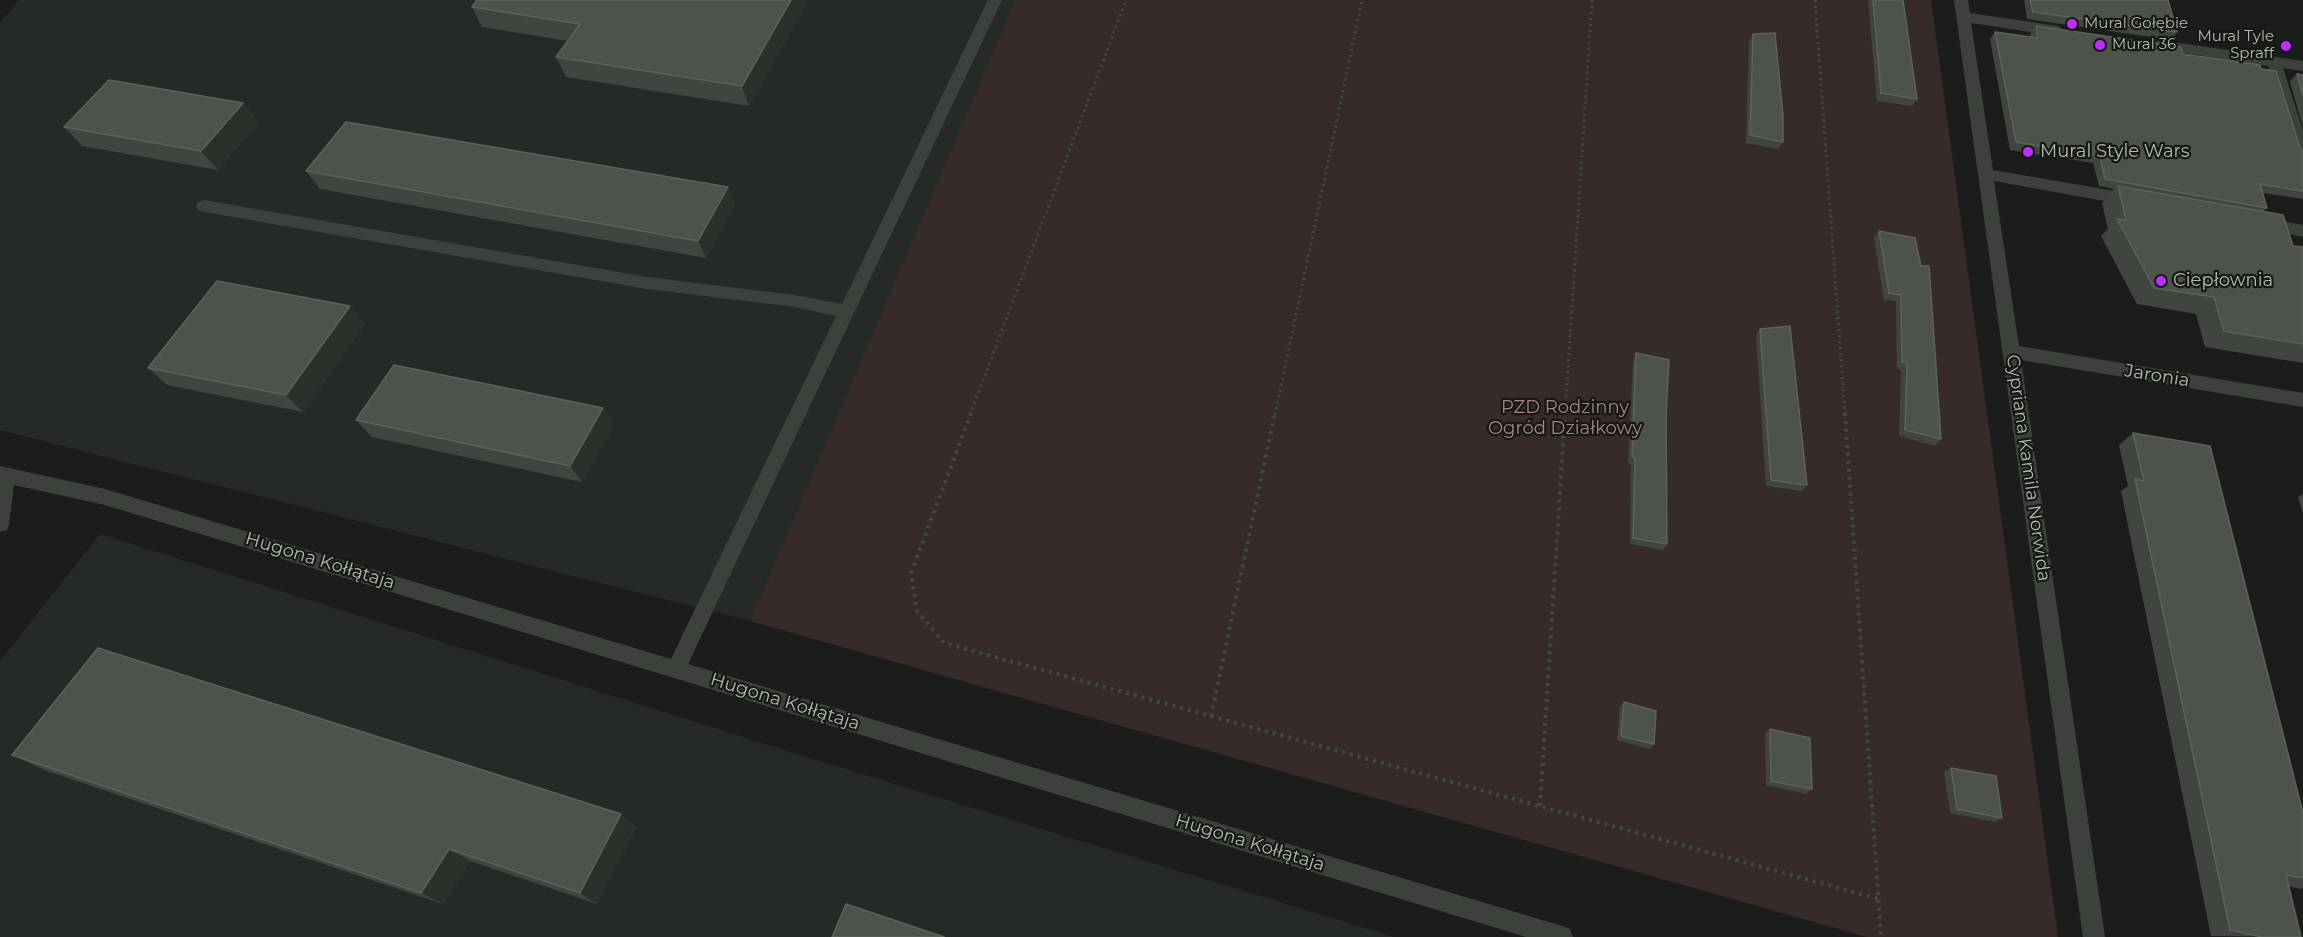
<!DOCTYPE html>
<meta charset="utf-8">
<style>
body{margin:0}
canvas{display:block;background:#1a1d1a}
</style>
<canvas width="2303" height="937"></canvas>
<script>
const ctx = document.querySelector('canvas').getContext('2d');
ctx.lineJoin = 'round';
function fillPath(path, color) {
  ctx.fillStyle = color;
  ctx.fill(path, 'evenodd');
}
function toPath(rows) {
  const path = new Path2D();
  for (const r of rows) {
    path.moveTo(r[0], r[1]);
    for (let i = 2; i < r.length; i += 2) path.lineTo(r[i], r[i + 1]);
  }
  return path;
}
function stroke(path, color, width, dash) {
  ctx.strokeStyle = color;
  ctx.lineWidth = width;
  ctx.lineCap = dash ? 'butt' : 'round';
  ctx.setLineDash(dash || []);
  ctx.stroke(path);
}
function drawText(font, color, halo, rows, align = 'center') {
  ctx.font = font + ' Montserrat,sans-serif';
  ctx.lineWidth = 4.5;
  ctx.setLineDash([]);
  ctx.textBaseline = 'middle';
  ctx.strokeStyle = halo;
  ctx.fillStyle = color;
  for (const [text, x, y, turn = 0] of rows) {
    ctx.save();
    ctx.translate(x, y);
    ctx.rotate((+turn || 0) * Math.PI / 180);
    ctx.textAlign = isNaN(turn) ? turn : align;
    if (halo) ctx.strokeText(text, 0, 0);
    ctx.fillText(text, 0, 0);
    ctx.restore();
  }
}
fillPath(toPath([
 [19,0,1015,0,750,621,0,430,0,23],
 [100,534,813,759,1394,937,0,937,0,661]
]), '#262a26');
fillPath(toPath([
 [1015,0,1931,0,2058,937,1867,937,750,621]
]), '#362b29');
stroke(toPath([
 [1815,0,1845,415],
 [970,415,1126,0],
 [1275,415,1362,0],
 [1565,415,1592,0]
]), '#434941', 3, [2, 4]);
stroke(toPath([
 [971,413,911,573,917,611,944,643,1879,899],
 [1845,413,1881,937],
 [1211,716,1275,413],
 [1540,806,1565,413]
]), '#434941', 4, [3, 5]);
fillPath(toPath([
 [988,0,1002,0,688,664,1562,926,1570,929,1573,937,1526,937,105,505,14,485,9,524,7,530,0,532,0,466,105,489,671,659,836,316,795,307,647,289,204,212,198,210,196,206,198,202,204,200,647,277,795,295,842,304,988,0],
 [1954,0,1968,0,1970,13,2058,26,2065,31,2058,36,1971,23,1993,170,2132,194,2138,196,2140,200,2138,204,2132,206,1994,181,2019,346,2303,393,2303,407,2021,360,2105,937,2083,937,1954,0],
 [2159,40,2303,61,2303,71,2283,68,2303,131,2303,160,2298,159,2295,155,2268,66,2154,48,2152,45,2154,42,2159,40],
 [2265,218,2303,225,2303,237,2259,228,2257,224,2259,220,2265,218]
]), '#3c423b');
fillPath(toPath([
 [808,0,749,106,566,77,556,57,568,41,482,27,472,7],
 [1868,0,1903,0,1917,99,1912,106,1877,101],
 [2024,0,2168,0,2177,32,2171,40,2027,19],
 [2036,26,2183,54,2300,148,2303,152,2303,199,2262,193,2267,208,2263,212,2303,344,2303,363,2205,347,2196,314,2137,304,2101,236,2108,229,2102,203,2114,189,2099,186,2093,163,2010,150,1990,39,1995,32,2031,37,2030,34],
 [1753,34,1783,142,1779,149,1746,143,1749,41],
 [2297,74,2303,75,2303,128,2290,81],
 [243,103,258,122,218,170,82,146,64,127],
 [306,171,728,187,735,205,706,258,320,189],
 [1879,231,1915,238,1941,439,1935,446,1899,436,1901,370,1897,369,1896,301,1884,300,1874,238],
 [365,324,303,412,167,385,148,368],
 [1760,329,1807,485,1802,491,1766,486,1756,335],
 [1636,353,1666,414,1667,544,1663,550,1630,544,1631,464,1628,463,1633,360],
 [603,408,614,425,582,482,372,437,356,420],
 [2133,433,2303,813,2303,888,2300,889,2289,886,2301,937,2211,936,2121,491,2128,486,2119,445],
 [2303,494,2303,514,2298,497],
 [1624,702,1654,744,1650,749,1617,740,1620,707],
 [1770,729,1812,789,1806,794,1766,785,1765,734],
 [12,755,621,814,636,827,597,904,470,861,443,904,44,770],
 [1951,768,2002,818,1995,822,1950,813,1944,772]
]), '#40453f');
fillPath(toPath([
 [791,0,808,0,749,106,742,86],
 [243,103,258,122,218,170,201,151],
 [728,187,735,205,706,258,698,241],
 [350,306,365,324,303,412,286,395],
 [603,408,614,425,582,482,570,466],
 [621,814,636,827,597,904,580,893],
 [449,849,470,861,443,904,421,893]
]), '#2c302b');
const building = toPath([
 [477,0,791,0,742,86,556,57,580,24,472,7,477,0],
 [1873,0,1903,0,1917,99,1881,93,1873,0],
 [2030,0,2168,0,2177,32,2033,12,2030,0],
 [2036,26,2181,47,2183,54,2260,65,2261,69,2276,71,2300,148,2303,152,2303,191,2260,184,2267,208,2105,179,2100,156,2016,142,1995,32,2038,38,2036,26],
 [1775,33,1783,116,1783,142,1750,135,1753,34,1775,33],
 [2297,74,2303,75,2303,96,2297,74],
 [109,80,243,103,201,151,64,127,109,80],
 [346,122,728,187,698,241,306,171,346,122],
 [2118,186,2283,215,2293,246,2303,247,2303,344,2224,331,2214,297,2154,288,2117,219,2126,220,2118,186],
 [1879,231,1915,238,1921,266,1929,266,1941,439,1905,430,1907,363,1902,362,1901,295,1889,293,1879,231],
 [217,281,350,306,286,395,148,368,217,281],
 [1790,326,1807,485,1771,480,1760,329,1790,326],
 [1636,353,1669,360,1666,414,1667,544,1633,538,1635,458,1632,457,1636,353],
 [394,365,603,408,570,466,356,420,394,365],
 [2133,433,2210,446,2303,813,2303,878,2286,875,2301,937,2262,937,2230,930,2135,479,2144,481,2133,433],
 [98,648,621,814,580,893,449,849,421,893,12,755,98,648],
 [1624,702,1656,711,1654,744,1621,736,1624,702],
 [1770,729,1810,738,1812,789,1771,781,1770,729],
 [1951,768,1996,776,2002,818,1957,809,1951,768],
 [846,904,944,937,832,937,846,904]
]);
fillPath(building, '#4d524b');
stroke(building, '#5c635a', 1.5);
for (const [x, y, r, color] of [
 [2072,24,6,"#bb30ff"],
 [2100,45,6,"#bb30ff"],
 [2286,46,6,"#bb30ff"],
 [2028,152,6,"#bb30ff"],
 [2161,281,6,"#bb30ff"]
]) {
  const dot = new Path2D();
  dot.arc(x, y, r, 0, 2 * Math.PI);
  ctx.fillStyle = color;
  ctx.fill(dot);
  stroke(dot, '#151815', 2);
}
drawText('15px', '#b1bdac', '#151815', [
 ["Mural Gołębie",2084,24],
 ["Mural Tyle",2274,37,"right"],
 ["Spraff",2274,54,"right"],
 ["Mural 36",2112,45]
], 'left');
drawText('18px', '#b1bdac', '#151815', [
 ["Mural Style Wars",2040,152],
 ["Ciepłownia",2173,281]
], 'left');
drawText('18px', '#b1bdac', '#151815', [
 ["Jaronia",2157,376,9],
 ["Cypriana Kamila Norwida",2028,468,82],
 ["Hugona Kołłątaja",320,561,17],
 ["Hugona Kołłątaja",785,702,17],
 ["Hugona Kołłątaja",1250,843,17]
]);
drawText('18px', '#aa8481', '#151815', [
 ["PZD Rodzinny",1565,408],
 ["Ogród Działkowy",1565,429]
]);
</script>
